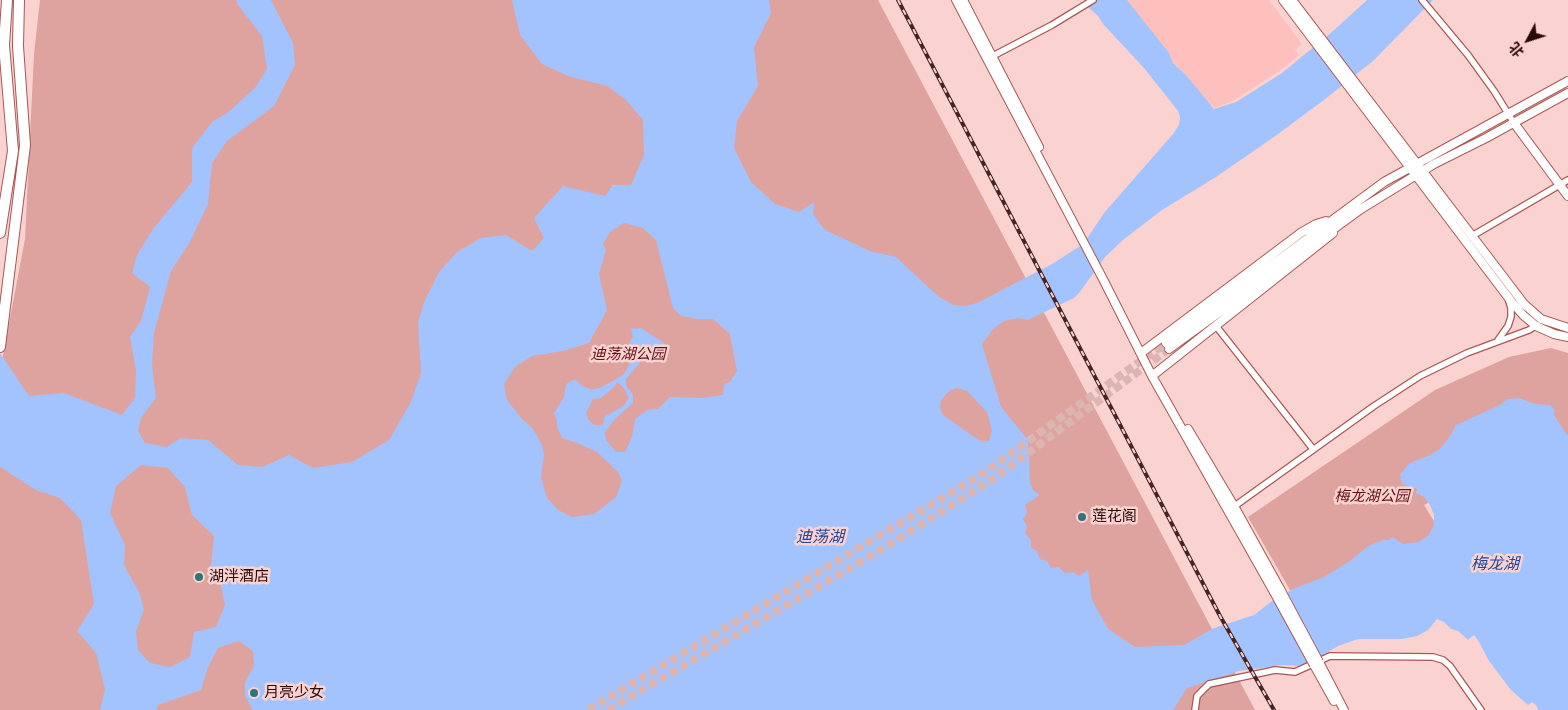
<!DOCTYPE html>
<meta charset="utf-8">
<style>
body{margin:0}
#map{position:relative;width:1568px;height:710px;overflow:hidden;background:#fad3d0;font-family:"Noto Serif","Noto Sans SC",serif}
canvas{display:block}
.north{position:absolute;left:1503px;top:15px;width:50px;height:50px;-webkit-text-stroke:4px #fad3d0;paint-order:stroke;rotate:230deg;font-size:14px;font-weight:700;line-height:20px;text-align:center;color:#2a0909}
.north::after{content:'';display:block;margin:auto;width:18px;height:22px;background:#2a0909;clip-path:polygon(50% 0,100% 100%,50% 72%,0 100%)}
</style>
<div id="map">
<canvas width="1568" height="710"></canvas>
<div class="north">北</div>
</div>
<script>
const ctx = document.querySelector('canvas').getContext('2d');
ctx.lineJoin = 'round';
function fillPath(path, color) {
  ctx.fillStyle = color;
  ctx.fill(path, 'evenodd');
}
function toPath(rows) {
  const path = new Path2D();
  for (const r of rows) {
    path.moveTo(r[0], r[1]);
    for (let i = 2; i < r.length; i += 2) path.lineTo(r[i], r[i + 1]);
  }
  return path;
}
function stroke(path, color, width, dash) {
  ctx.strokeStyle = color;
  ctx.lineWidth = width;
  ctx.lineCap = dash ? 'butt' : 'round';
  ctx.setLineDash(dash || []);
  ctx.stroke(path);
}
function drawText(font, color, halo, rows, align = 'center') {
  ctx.font = font + ' "Noto Serif","Noto Sans SC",serif';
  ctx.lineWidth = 5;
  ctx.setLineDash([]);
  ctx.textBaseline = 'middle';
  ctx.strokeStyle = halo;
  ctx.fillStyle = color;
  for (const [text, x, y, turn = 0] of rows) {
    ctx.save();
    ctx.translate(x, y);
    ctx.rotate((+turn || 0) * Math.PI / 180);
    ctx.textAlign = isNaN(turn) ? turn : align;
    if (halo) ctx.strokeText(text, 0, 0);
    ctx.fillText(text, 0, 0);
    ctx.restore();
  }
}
fillPath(toPath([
 [1125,0,1269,0,1302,44,1295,50,1299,55,1278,72,1231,102,1215,108,1197,90,1186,75,1171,60]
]), '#fec0bc');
fillPath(toPath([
 [40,0,878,0,1255,710,0,710,0,371,25,239,34,54],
 [1551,348,1568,353,1568,441,1462,484,1424,505,1437,526,1430,542,1294,597,1248,517,1435,390,1509,357]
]), '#dea29f');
fillPath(toPath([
 [236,0,271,0,293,43,295,65,274,106,227,141,212,163,208,204,190,242,171,271,154,333,152,365,156,398,141,418,138,431,145,443,166,447,181,438,208,440,238,465,262,467,289,455,313,468,352,462,389,440,411,402,421,373,418,322,425,300,439,272,457,252,481,238,506,235,532,251,544,238,534,218,563,186,605,196,613,185,631,185,644,155,643,120,626,100,607,86,568,76,542,64,520,35,512,0,769,0,771,13,754,47,758,86,737,121,734,148,751,182,775,204,799,212,814,202,813,214,825,230,870,251,896,257,939,297,954,305,966,306,977,303,1052,264,1080,246,1086,240,1104,213,1173,134,1179,125,1180,117,1178,111,1144,68,1103,24,1098,16,1088,7,1084,0,1127,0,1169,53,1173,63,1186,75,1214,109,1236,102,1282,73,1332,32,1367,0,1433,0,1373,61,1324,100,1274,137,1216,177,1162,210,1123,240,1105,257,1079,293,1074,298,1028,320,1018,318,1004,321,994,328,982,344,1001,407,1028,440,1030,483,1033,490,1040,495,1025,505,1027,513,1023,519,1027,526,1025,533,1031,540,1031,548,1037,551,1040,559,1047,561,1051,568,1059,567,1065,573,1073,572,1079,576,1088,570,1092,600,1108,629,1135,647,1184,645,1214,628,1254,615,1272,601,1293,589,1324,577,1350,561,1368,546,1383,540,1388,540,1392,537,1403,544,1418,542,1428,536,1434,525,1434,515,1430,505,1424,497,1416,493,1417,489,1402,484,1400,474,1410,463,1428,456,1440,449,1450,436,1456,425,1500,405,1508,399,1519,398,1535,404,1550,405,1555,410,1554,415,1567,435,1568,435,1568,710,1538,710,1537,706,1532,702,1528,705,1511,690,1489,661,1479,642,1474,635,1468,640,1458,631,1451,629,1444,622,1437,619,1428,630,1417,636,1402,639,1358,639,1338,646,1323,655,1300,666,1283,665,1239,671,1187,688,1173,710,253,710,245,696,245,682,254,666,253,651,239,641,218,648,208,667,201,690,158,705,156,710,100,710,105,689,96,653,77,631,94,604,81,520,60,498,36,490,0,467,0,353,29,396,64,393,122,415,135,398,136,371,130,337,141,321,150,287,132,273,137,255,153,229,192,182,192,148,213,121,226,114,255,88,267,69,262,36,238,5],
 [624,223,643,228,656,240,673,308,681,316,697,319,713,319,730,334,737,371,730,382,724,384,723,395,703,398,670,397,658,409,647,410,635,419,632,437,625,452,616,452,606,440,605,432,616,418,633,403,633,394,626,386,626,379,645,357,652,363,658,361,669,353,664,343,641,328,631,329,633,337,627,346,631,354,629,366,623,375,602,387,591,390,581,385,575,379,566,384,564,397,554,413,557,421,557,427,562,438,577,443,597,452,617,471,622,480,616,497,594,514,572,517,558,510,547,498,541,478,544,455,542,445,533,429,522,419,507,400,504,384,515,367,532,356,563,351,589,343,607,310,599,274,606,250,603,244,610,232],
 [617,382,624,388,629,398,623,406,604,417,603,425,594,425,588,419,586,413,593,399,601,398,614,387],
 [957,388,967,391,987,412,992,431,989,441,982,441,977,439,943,415,940,408,941,400,949,391],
 [141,465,168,468,185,487,192,515,214,536,210,576,221,586,225,605,216,627,194,632,190,657,170,667,150,663,138,650,136,632,144,609,139,592,124,565,125,545,110,513,116,486]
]), '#a3c3fe');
stroke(toPath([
 [588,710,979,476,1166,343],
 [608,710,879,551,990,481,1169,349]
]), '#dbb5b2', 8, [8, 4]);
const street = toPath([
 [1422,0,1468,55,1494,91,1514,123],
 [989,58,1052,25,1093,0],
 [1472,236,1568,180],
 [1216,326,1313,449],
 [1498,340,1508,326,1511,317,1511,308,1508,298],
 [1232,508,1374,406,1420,376,1467,353,1529,330,1537,325],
 [1195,710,1197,696,1209,684,1275,670,1295,672,1330,656,1433,657,1443,660,1450,666,1481,710]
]);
const secondary = toPath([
 [956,0,1104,281,1152,376,1274,592],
 [963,0,1039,147],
 [1283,0,1511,301,1523,315,1536,326,1554,334,1568,337],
 [1292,0,1524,304,1541,319,1568,328],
 [1514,123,1568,196],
 [1166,343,1384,182,1568,81],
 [1169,349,1361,209,1434,164,1486,138,1568,93],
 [1141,353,1302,232,1316,224,1326,221],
 [1152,376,1333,233],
 [1188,429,1234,506,1280,589],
 [1319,662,1344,710],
 [1314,665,1334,701]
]);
const highway = toPath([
 [0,233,13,151,4,45,7,0],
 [0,347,25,145,18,46,19,0]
]);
stroke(street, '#aa5754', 8);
stroke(secondary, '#aa5754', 10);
stroke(highway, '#aa5754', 12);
stroke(street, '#fff', 5.5);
stroke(secondary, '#fff', 8);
stroke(highway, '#fff', 10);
const rail = toPath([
 [898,0,1220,616,1274,710]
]);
stroke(rail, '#462424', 4);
stroke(rail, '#fad3d0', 2, [5.5]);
const secondaryBridge = toPath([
 [1280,589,1319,662],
 [1274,592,1314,665]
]);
stroke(secondaryBridge, '#aa5754', 10, []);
stroke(secondaryBridge, '#fff', 8);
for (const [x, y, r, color] of [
 [1082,517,5,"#2c757b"],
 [199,577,5,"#2c757b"],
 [254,693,5,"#2c757b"]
]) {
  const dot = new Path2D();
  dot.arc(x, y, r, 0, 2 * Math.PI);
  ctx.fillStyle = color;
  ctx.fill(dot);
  stroke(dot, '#fad3d0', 2);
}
drawText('italic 15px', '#631017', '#fad3d0', [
 ["迪荡湖公园",628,355],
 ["梅龙湖公园",1372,497]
]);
drawText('15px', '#2a0909', '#fad3d0', [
 ["莲花阁",1092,517],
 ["湖泮酒店",209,577],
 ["月亮少女",264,693]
], 'left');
drawText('italic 16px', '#20479a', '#fad3d0', [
 ["迪荡湖",820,537],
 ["梅龙湖",1495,564]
]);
</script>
